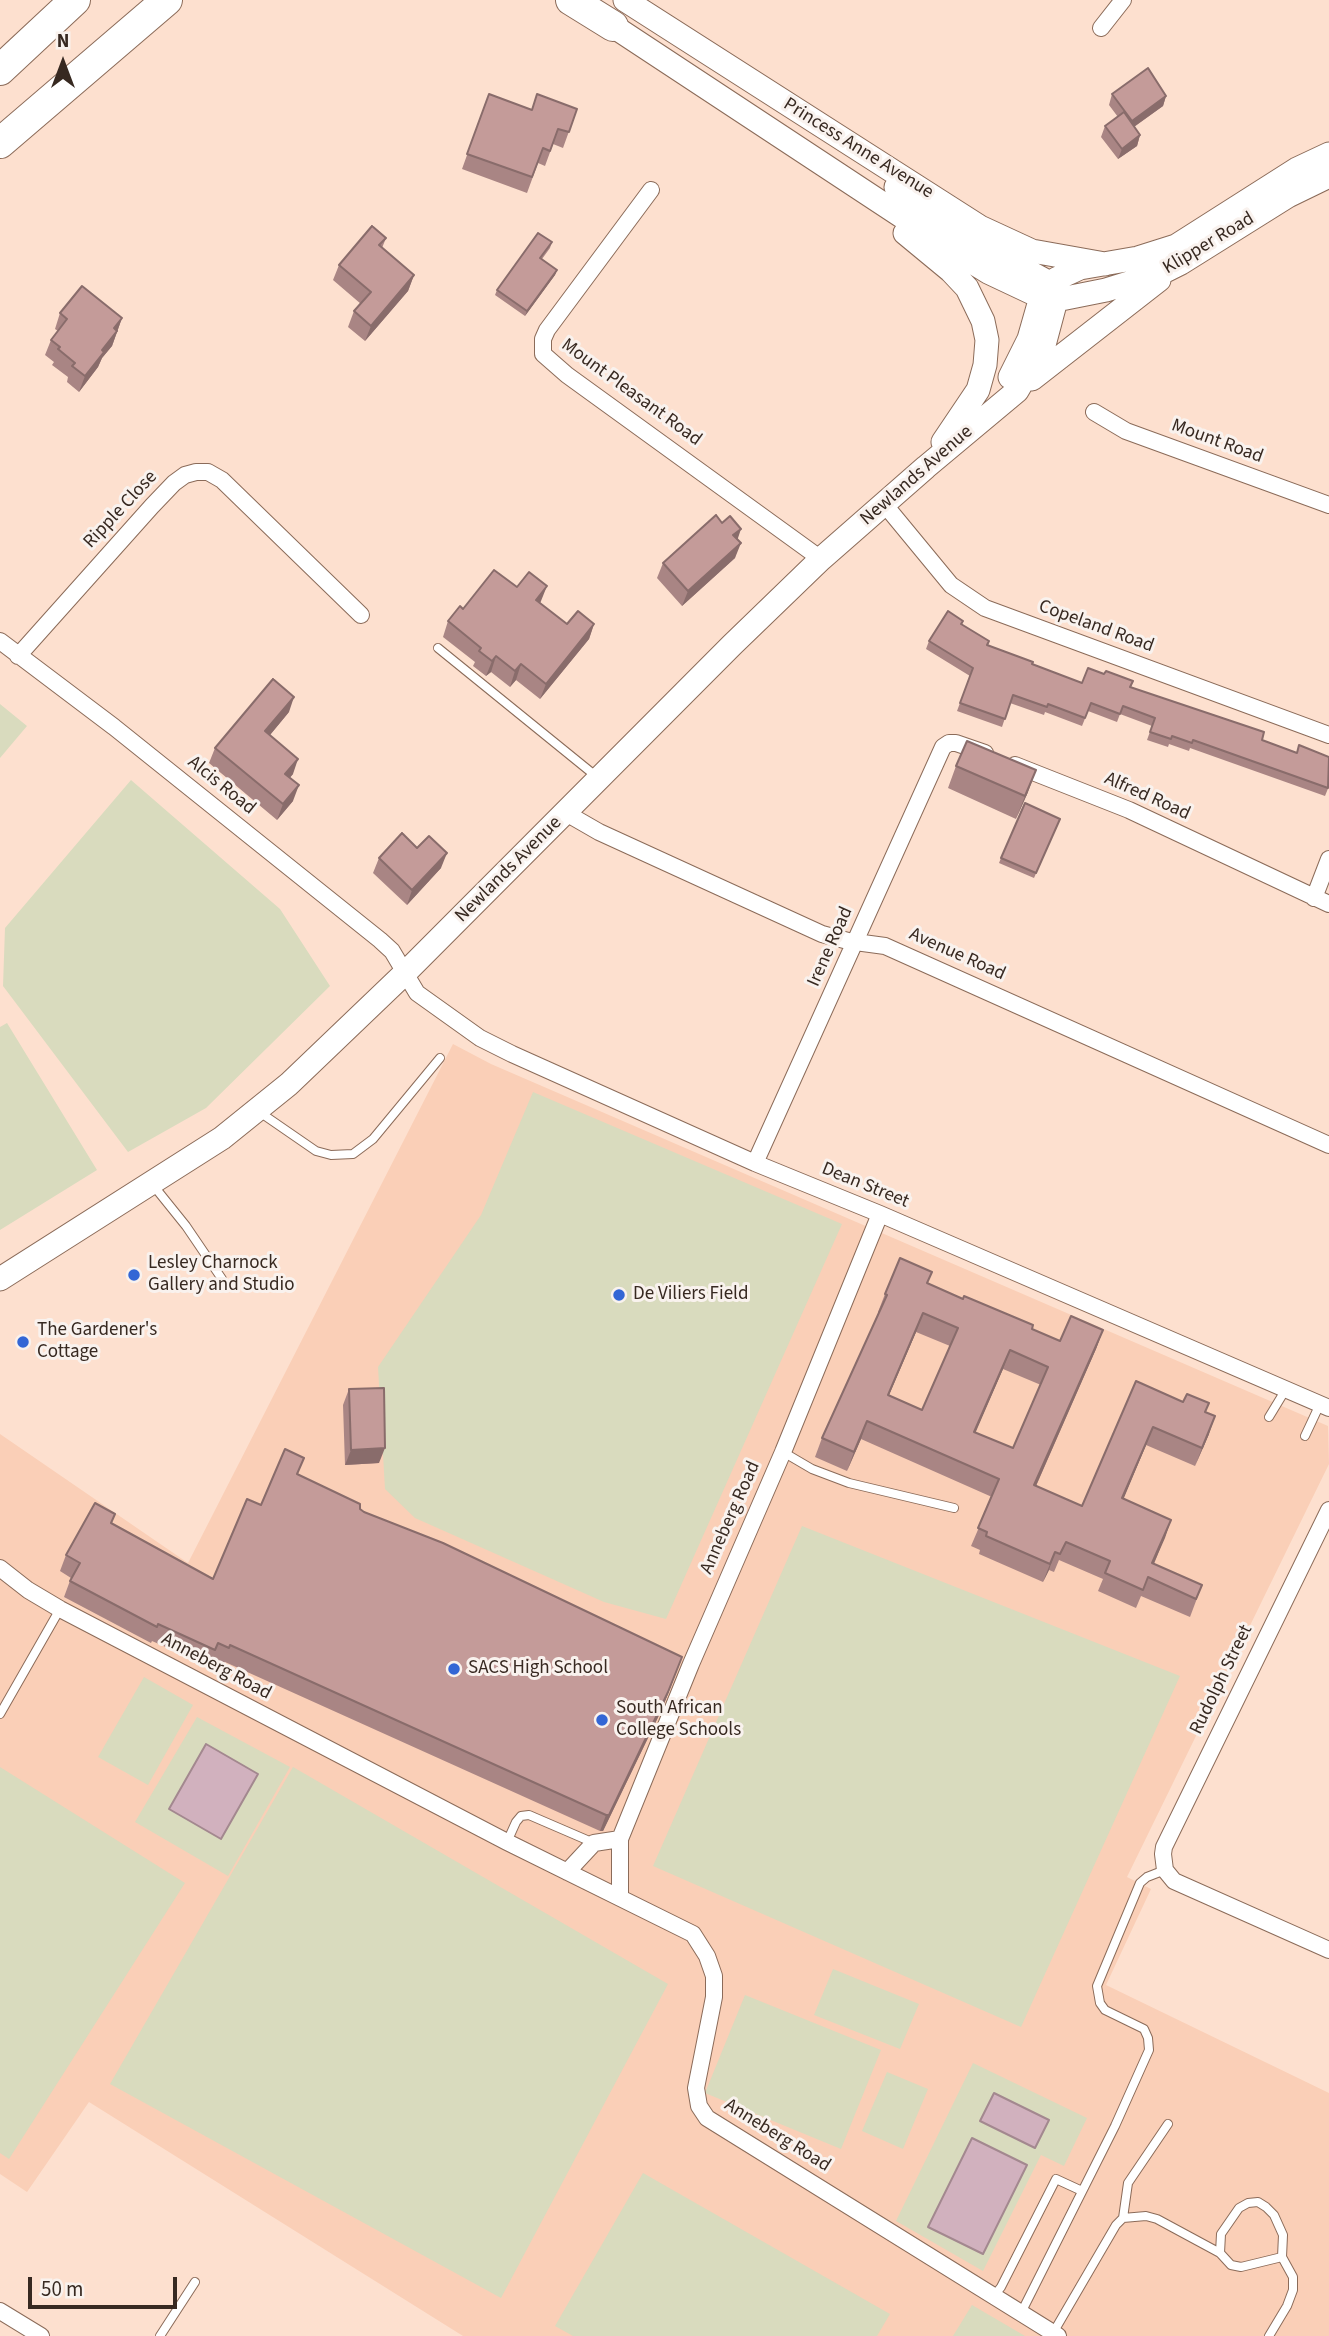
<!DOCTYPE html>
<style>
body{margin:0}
#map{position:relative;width:1329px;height:2336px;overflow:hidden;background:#fde0cf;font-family:"Source Sans 3",sans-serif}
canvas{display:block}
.north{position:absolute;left:28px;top:28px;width:70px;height:70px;-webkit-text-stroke:5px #f9f2ee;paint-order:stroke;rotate:0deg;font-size:19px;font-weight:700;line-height:28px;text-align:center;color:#372921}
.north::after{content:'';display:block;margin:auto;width:24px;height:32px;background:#372921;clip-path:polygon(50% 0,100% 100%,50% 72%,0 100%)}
.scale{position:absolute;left:28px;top:2277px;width:149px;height:32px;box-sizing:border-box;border:4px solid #372921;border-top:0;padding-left:9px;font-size:21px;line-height:24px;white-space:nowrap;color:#372921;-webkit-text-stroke:5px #f9f2ee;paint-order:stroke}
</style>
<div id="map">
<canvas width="1329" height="2336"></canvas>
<div class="north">N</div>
<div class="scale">50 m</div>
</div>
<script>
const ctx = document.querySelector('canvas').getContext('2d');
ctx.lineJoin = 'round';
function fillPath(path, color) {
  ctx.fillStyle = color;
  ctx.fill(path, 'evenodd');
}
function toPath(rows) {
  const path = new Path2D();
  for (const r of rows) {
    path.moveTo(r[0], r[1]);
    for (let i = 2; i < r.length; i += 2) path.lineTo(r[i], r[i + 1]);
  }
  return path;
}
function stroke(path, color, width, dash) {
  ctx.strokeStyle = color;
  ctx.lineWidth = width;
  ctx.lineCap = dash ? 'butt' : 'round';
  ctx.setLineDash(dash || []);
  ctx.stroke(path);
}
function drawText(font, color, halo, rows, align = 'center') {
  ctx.font = font + ' "Source Sans 3",sans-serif';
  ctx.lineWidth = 6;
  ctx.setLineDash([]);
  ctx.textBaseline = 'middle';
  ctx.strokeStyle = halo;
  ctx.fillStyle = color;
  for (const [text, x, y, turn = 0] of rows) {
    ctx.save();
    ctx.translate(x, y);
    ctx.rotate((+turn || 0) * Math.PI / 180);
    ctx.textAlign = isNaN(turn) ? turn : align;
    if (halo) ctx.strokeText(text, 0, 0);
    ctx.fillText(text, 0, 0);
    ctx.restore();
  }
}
fillPath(toPath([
 [453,1044,491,1064,1328,1426,1329,1464,1127,1877,1151,1889,1106,1985,1329,2093,1329,2336,463,2336,89,2102,27,2192,0,2174,0,1434,188,1563]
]), '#facfb7');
fillPath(toPath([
 [0,704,27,726,0,758],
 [131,780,280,909,330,986,206,1108,128,1152,3,986,5,928],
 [7,1023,97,1170,0,1230,0,1027],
 [533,1092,842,1224,666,1619,604,1602,415,1518,385,1489,378,1367,481,1215],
 [802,1526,1180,1676,1021,2027,653,1866],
 [144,1677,193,1705,148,1785,98,1757],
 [197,1717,290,1767,228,1876,135,1822],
 [0,1767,185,1883,9,2159,0,2153],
 [293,1767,668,1984,501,2298,110,2084],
 [833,1969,919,2004,900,2049,814,2015],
 [745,1995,881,2050,841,2149,705,2093],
 [973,2063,1087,2118,1064,2166,1041,2155,983,2271,896,2221],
 [887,2072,928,2089,903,2149,862,2131],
 [643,2173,890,2314,877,2336,573,2336,555,2326],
 [972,2305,1025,2336,953,2336]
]), '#d9dbbe');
const water = toPath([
 [206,1744,258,1774,221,1839,169,1809,206,1744],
 [994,2093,1049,2120,1035,2148,980,2121,994,2093],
 [972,2138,1027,2165,983,2254,928,2227,972,2138]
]);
fillPath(water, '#d1b1be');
stroke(water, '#a3888f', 2);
const lane = toPath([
 [438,648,597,777],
 [258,1111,316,1151,331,1155,353,1154,373,1139,440,1058],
 [153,1185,186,1226,222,1279],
 [1269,1417,1286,1389],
 [1305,1436,1320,1404],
 [783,1452,812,1469,849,1483,954,1508],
 [0,1714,60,1609],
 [507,1842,516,1822,521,1816,529,1815,594,1843],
 [1123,2218,1128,2183,1168,2124],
 [994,2296,1001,2287,1056,2179,1082,2191],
 [1021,2313,1115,2126,1149,2050,1148,2038,1144,2029,1105,2010,1100,2003,1097,1986,1140,1883,1147,1877,1165,1870],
 [1053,2333,1116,2225,1123,2218,1146,2216,1157,2219,1220,2253,1231,2265,1241,2267,1282,2257,1283,2235,1274,2215,1266,2207,1258,2202,1248,2203,1239,2208,1221,2234,1220,2253],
 [160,2336,195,2282],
 [1269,2336,1287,2306,1293,2290,1293,2277,1282,2257]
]);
const street = toPath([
 [1101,28,1123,0],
 [651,190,547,330,543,339,543,354,567,375,821,559],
 [1094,412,1126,431,1329,505],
 [885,505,951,585,985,608,1329,735],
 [0,641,114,727,380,940,392,951,417,993,480,1038,512,1054,755,1163,880,1214,1329,1408],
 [18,656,152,506,174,483,185,475,196,472,208,472,222,480,361,615],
 [1015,765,1129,810,1329,904],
 [566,813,599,832,822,934,848,941,885,946,1329,1145],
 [1314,898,1329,859],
 [755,1163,943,747,949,743,956,743,985,753],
 [1329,1510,1164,1847,1163,1854,1165,1870,1174,1881,1329,1950],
 [0,1568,28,1590,60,1609,507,1842,693,1934,707,1956,714,1976,714,1997,696,2088,699,2106,707,2118,1058,2336],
 [567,1872,594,1843,620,1839],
 [620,1897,620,1839,691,1664,783,1452,880,1214],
 [0,2311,41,2336]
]);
const secondary = toPath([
 [625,0,980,227,1032,251,1105,264],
 [601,16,613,26,959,254,988,272,1041,297,1056,300,1106,290,1161,273,1181,263,1288,196,1329,176],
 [896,187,919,206,961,235,1050,283,1055,297],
 [905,233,951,271,967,288,983,321,987,340,985,365,978,390,943,442],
 [1010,377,1029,339,1041,297,1050,283,1056,279,1080,268,1138,258,1176,246,1297,169,1329,154],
 [1032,379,1159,280],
 [0,1279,222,1138,289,1084,405,973,732,645,821,559,926,467,1017,391,1044,345,1056,300]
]);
const highway = toPath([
 [571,0,613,26],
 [0,70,75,0],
 [0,143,167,0]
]);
stroke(lane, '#8b6b59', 10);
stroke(street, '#8b6b59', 18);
stroke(secondary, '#8b6b59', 25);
stroke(highway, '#8b6b59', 32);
stroke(lane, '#fff', 8);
stroke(street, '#fff', 16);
stroke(secondary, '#fff', 23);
stroke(highway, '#fff', 30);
fillPath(toPath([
 [489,94,532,110,577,109,563,148,553,144,545,166,538,163,527,193,462,169],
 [1112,94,1166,96,1163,106,1134,127,1140,135,1137,146,1118,159,1101,137,1105,126,1118,117,1109,105],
 [386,238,382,248,414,275,408,291,365,341,348,327,354,311,361,304,333,280,339,265],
 [552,242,550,248,542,259,557,270,555,275,525,316,495,295,497,290],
 [60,313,122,318,112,346,102,358,98,367,79,392,67,382,68,377,52,365,54,362,45,355,51,340,58,331,55,329],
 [737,539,735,558,682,606,657,578,663,563],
 [517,587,541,601,540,603,567,624,594,624,589,639,540,699,516,680,510,687,491,672,486,676,473,666,475,662,443,637,448,621,463,609],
 [963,621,962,625,989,641,988,645,1032,664,1082,683,1104,674,1133,681,1131,687,1262,740,1329,786,1325,796,1190,748,1189,751,1169,744,1168,747,1147,740,1152,726,1120,714,1117,722,1088,711,1082,726,1045,712,1044,715,1010,703,1002,727,957,711,970,676,926,649,929,641],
 [289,712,270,735,293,774,289,778,293,801,277,820,209,763,215,748],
 [956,766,1028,792,1016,819,948,788],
 [1060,819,1034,878,999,863,1001,858],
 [417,848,441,868,407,905,373,873,379,858],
 [928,1284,1060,1341,1103,1330,1096,1349,1036,1486,1082,1506,1136,1381,1183,1402,1209,1403,1205,1412,1209,1434,1195,1466,1146,1445,1123,1499,1171,1520,1154,1564,1202,1585,1190,1617,1141,1596,1136,1608,1098,1591,1103,1579,1059,1560,1054,1572,1049,1570,1043,1582,979,1554,980,1550,971,1546,992,1497,861,1439,847,1471,815,1457,822,1438,879,1312,878,1312,885,1294],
 [916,1332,950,1346,922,1410,889,1395],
 [1003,1369,1041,1385,1013,1448,975,1432],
 [349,1389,379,1463,345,1465,343,1405],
 [298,1474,364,1512,676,1673,662,1709,603,1831,600,1831,225,1662,223,1664,212,1659,209,1666,152,1641,151,1643,64,1597,71,1578,60,1571,66,1555,111,1524,213,1579,261,1505]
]), '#a98584');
fillPath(toPath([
 [1166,96,1163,106,1128,131,1132,121],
 [1140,135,1137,146,1118,159,1122,149],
 [557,270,555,275,525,316,527,311],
 [414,275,408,291,365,341,371,326],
 [122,318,112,346,102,358,98,367,79,392,85,376,114,328],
 [741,529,736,544,733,535],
 [741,543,735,558,682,606,688,591],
 [547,586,541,601,530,615,536,600],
 [594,624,589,639,540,699,546,684],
 [496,656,491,672,486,676,492,661],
 [521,664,516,680,510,687,515,671],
 [294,697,289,712,260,747,265,731],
 [298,759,293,774,280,790,285,774],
 [1036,770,1028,792,1016,819,1025,796],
 [299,785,293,801,277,820,283,804],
 [447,853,441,868,407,905,412,890],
 [923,1313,916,1332,881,1413,888,1395],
 [1103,1330,1096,1349,1028,1504,1034,1485],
 [1010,1350,1003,1369,968,1450,974,1432],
 [1215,1416,1209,1434,1195,1466,1202,1448],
 [867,1421,861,1439,847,1471,854,1452],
 [1153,1427,1146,1445,1116,1517,1122,1498],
 [385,1448,379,1463,345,1465,351,1450],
 [1171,1520,1165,1538,1146,1581,1152,1563],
 [1055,1552,1049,1570,1043,1582,1050,1564],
 [682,1657,662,1709,603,1831,600,1831,606,1815]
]), '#896c6b');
const building = toPath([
 [1148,68,1166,96,1132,121,1112,94,1148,68],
 [489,94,532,110,537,94,577,109,569,132,558,129,550,151,543,148,532,177,467,154,489,94],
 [1124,112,1140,135,1122,149,1105,126,1124,112],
 [372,226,386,238,379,245,414,275,371,326,354,311,371,292,339,265,372,226],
 [538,233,552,242,540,258,557,270,527,311,497,290,538,233],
 [82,286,122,318,114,328,117,331,102,350,104,352,85,376,72,366,75,363,58,349,60,347,51,340,67,319,60,313,82,286],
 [716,515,722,523,730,516,741,529,733,535,741,543,688,591,663,563,716,515],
 [494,570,517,587,529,572,547,586,536,600,567,624,578,611,594,624,546,684,521,664,515,671,496,656,492,661,479,651,481,648,448,621,460,606,463,609,494,570],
 [948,611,963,621,961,624,989,641,987,645,1033,662,1032,664,1082,683,1088,668,1104,674,1106,671,1133,681,1130,687,1264,732,1262,740,1297,753,1299,745,1329,757,1328,788,1193,740,1192,743,1172,736,1171,739,1150,732,1155,718,1123,706,1120,714,1091,703,1085,718,1048,704,1047,707,1013,695,1005,719,960,703,973,668,929,641,948,611],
 [273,679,294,697,265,731,298,759,285,774,299,785,283,804,215,748,273,679],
 [967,741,1036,770,1025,796,956,766,967,741],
 [1025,803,1060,819,1036,873,1001,858,1025,803],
 [402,833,417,848,429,836,447,853,412,890,379,858,402,833],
 [900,1258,932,1272,927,1283,963,1299,964,1296,1033,1325,1032,1329,1060,1341,1071,1316,1103,1330,1034,1485,1082,1506,1136,1381,1183,1402,1187,1394,1209,1403,1205,1412,1215,1416,1202,1448,1153,1427,1122,1498,1171,1520,1152,1563,1202,1585,1196,1599,1148,1577,1143,1590,1105,1573,1110,1561,1066,1542,1060,1554,1055,1552,1050,1564,986,1536,987,1532,978,1528,999,1479,867,1421,854,1452,822,1438,887,1295,885,1294,900,1258],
 [923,1313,958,1328,922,1410,888,1395,923,1313],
 [1010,1350,1048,1367,1013,1448,974,1432,1010,1350],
 [384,1388,385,1448,351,1450,349,1389,384,1388],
 [285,1449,304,1458,297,1474,360,1504,360,1509,364,1512,443,1543,682,1657,668,1692,609,1815,606,1815,230,1645,229,1648,218,1643,215,1650,158,1624,157,1627,70,1581,80,1563,66,1555,95,1503,115,1514,111,1523,213,1579,247,1499,261,1505,285,1449]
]);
fillPath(building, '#c49b99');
stroke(building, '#896c6b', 2);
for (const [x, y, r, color] of [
 [134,1275,7,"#3366d5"],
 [619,1295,7,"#3366d5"],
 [23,1342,7,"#3366d5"],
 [454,1669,7,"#3366d5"],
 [602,1720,7,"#3366d5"]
]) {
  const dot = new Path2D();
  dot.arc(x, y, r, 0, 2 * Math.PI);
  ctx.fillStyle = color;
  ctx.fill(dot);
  stroke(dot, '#f9f2ee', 2.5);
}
drawText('19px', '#372921', '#f9f2ee', [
 ["Princess Anne Avenue",858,149,32],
 ["Klipper Road",1209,244,-31],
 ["Mount Pleasant Road",631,393,36],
 ["Mount Road",1217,442,20],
 ["Newlands Avenue",917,476,-41],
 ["Ripple Close",121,510,-47],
 ["Copeland Road",1096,627,20],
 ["Alcis Road",221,786,39],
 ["Alfred Road",1147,797,24],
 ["Newlands Avenue",509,870,-45],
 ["Irene Road",831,947,-66],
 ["Avenue Road",957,955,24],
 ["Dean Street",865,1186,22],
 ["Anneberg Road",731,1518,-66],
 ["Anneberg Road",216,1667,28],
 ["Rudolph Street",1222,1680,-64],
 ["Anneberg Road",777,2136,32]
]);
drawText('19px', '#372921', '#f9f2ee', [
 ["Lesley Charnock",148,1264],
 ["Gallery and Studio",148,1286],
 ["De Viliers Field",633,1295],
 ["The Gardener's",37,1331],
 ["Cottage",37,1353],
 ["SACS High School",468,1669],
 ["South African",616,1709],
 ["College Schools",616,1731]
], 'left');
</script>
